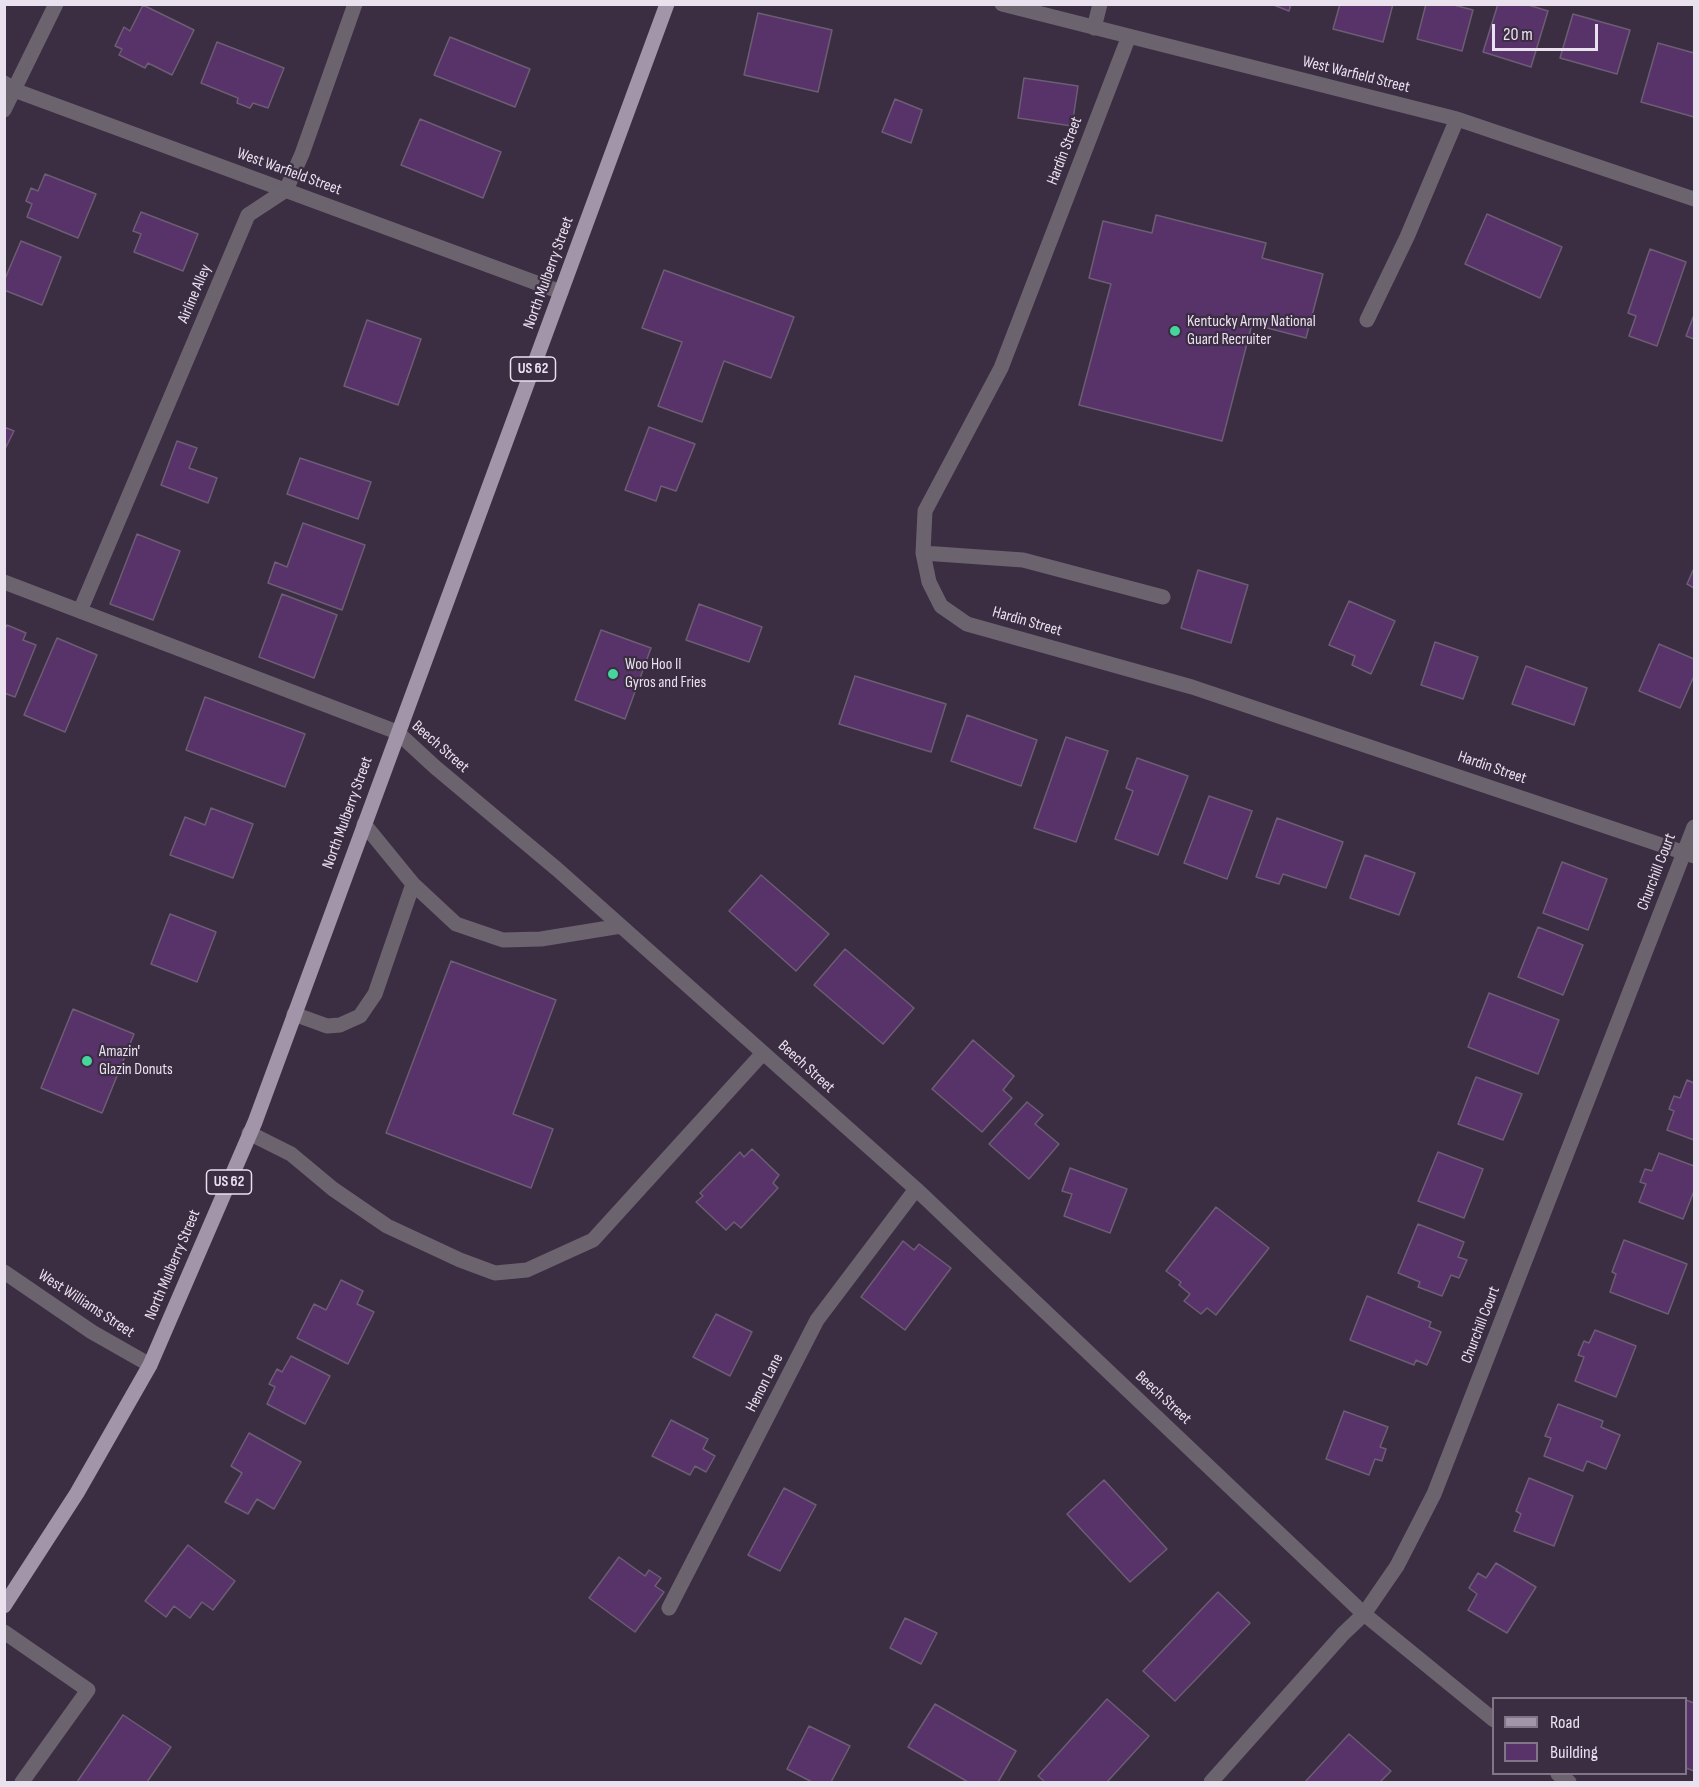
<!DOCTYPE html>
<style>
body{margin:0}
#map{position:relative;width:1699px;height:1787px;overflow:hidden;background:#3b2d42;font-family:"Sofia Sans Condensed",sans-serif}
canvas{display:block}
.frame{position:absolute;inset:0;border:6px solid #eae1ef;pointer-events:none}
.legend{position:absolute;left:1492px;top:1697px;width:195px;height:78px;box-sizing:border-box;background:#3b2d42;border:2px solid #817587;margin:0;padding:8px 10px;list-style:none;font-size:18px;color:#eae1ef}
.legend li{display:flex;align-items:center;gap:12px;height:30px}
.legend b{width:30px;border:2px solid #817587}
.scale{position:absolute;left:1492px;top:24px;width:106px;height:27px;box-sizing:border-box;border:3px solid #eae1ef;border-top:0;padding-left:8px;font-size:18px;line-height:21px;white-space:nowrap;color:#eae1ef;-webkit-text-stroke:4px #3b2d42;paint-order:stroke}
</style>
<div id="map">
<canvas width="1699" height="1787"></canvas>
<div class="frame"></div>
<ul class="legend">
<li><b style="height:8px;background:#a294a9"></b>Road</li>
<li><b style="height:16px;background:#573369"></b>Building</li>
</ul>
<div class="scale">20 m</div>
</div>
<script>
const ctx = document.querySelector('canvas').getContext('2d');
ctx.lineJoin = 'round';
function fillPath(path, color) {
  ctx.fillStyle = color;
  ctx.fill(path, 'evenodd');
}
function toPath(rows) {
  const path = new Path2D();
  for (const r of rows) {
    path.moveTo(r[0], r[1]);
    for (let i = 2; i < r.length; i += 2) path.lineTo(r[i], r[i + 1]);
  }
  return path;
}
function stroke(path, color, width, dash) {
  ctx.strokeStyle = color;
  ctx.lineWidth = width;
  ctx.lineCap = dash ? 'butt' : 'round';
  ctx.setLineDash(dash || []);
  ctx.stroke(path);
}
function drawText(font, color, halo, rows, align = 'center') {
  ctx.font = font + ' "Sofia Sans Condensed",sans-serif';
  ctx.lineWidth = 4.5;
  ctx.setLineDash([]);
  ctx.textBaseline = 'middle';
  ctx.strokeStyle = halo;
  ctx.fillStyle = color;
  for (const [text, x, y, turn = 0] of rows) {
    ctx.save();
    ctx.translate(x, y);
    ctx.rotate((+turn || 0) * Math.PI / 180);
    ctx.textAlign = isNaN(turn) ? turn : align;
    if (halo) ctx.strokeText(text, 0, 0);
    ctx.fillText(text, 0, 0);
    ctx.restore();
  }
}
const building = toPath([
 [1271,4,1291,4,1289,11,1271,4],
 [1340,4,1393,4,1383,42,1333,29,1340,4],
 [1426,4,1450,4,1473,10,1462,51,1417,39,1426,4],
 [1498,4,1525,4,1548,11,1531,67,1483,52,1498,4],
 [143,5,194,30,172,75,148,63,145,68,119,55,122,49,115,46,124,27,130,31,143,5],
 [758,13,832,30,818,92,744,75,758,13],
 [1573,14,1630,30,1617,74,1560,58,1573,14],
 [450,37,530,69,515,107,434,75,450,37],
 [217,42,284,68,268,108,253,103,250,108,237,103,238,98,201,83,217,42],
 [1658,43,1694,53,1694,117,1641,102,1658,43],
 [1024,78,1078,86,1072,126,1018,118,1024,78],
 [895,99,922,110,911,143,882,132,895,99],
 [420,119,501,152,483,198,401,165,420,119],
 [45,174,96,194,78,238,27,217,32,204,26,201,31,188,38,191,45,174],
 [141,212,198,234,183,271,134,252,141,234,133,231,141,212],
 [1487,214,1562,247,1540,298,1465,264,1487,214],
 [1156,215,1266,243,1262,258,1323,274,1306,338,1252,324,1222,441,1079,405,1111,284,1089,278,1103,221,1152,233,1156,215],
 [21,241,61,257,42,305,4,290,4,281,21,241],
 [1650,249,1686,262,1657,346,1629,336,1636,316,1628,313,1650,249],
 [664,270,794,317,771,378,724,361,702,422,658,406,682,342,642,328,664,270],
 [1694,315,1694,339,1686,336,1694,315],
 [367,320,421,339,398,405,344,386,367,320],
 [4,427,14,431,4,451,4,427],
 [649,427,695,444,676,491,661,486,656,501,625,490,649,427],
 [177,441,197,448,189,468,217,478,208,503,161,485,177,441],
 [300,458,371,482,358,519,287,494,300,458],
 [303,523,365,545,342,610,268,583,275,562,287,567,303,523],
 [137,534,180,551,153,620,110,604,137,534],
 [1694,568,1694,588,1687,584,1694,568],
 [1198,570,1248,585,1231,643,1181,628,1198,570],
 [282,594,337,615,314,678,259,657,282,594],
 [1349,601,1395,621,1371,674,1352,665,1355,656,1329,645,1349,601],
 [699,604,762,627,749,662,686,640,699,604],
 [7,625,26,633,23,640,36,645,15,697,4,693,4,631,7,625],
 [601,630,651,648,625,719,575,700,601,630],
 [57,638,97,655,65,732,24,715,57,638],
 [1435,642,1478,657,1463,699,1421,685,1435,642],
 [1659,644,1694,659,1694,676,1680,708,1639,691,1659,644],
 [1526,666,1587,688,1574,725,1512,704,1526,666],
 [855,676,946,704,931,752,839,724,855,676],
 [205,697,305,734,285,787,186,750,205,697],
 [967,715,1037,740,1021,786,951,761,967,715],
 [1066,737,1108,751,1076,842,1034,828,1066,737],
 [1137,758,1188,776,1158,855,1115,839,1133,791,1126,788,1137,758],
 [1209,796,1252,811,1227,879,1184,863,1209,796],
 [211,808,253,824,233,878,170,855,185,817,205,825,211,808],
 [1277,818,1343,842,1326,888,1283,874,1279,884,1256,877,1277,818],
 [1365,855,1415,873,1399,915,1350,898,1365,855],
 [1562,862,1607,879,1588,930,1543,913,1562,862],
 [761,875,829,934,796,971,729,911,761,875],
 [170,914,216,932,197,982,151,964,170,914],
 [1538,927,1583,945,1563,995,1518,977,1538,927],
 [845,949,914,1008,883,1044,814,985,845,949],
 [451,961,556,1000,513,1114,553,1129,531,1188,386,1133,451,961],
 [1489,993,1559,1020,1538,1074,1468,1047,1489,993],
 [73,1009,134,1034,102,1113,41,1088,73,1009],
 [973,1040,1014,1076,1003,1090,1012,1098,982,1132,932,1089,973,1040],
 [1476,1077,1522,1094,1503,1140,1458,1124,1476,1077],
 [1687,1080,1694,1083,1694,1140,1667,1130,1674,1111,1669,1109,1674,1096,1680,1098,1687,1080],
 [1027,1102,1043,1115,1035,1124,1059,1144,1029,1179,989,1144,1027,1102],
 [752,1149,779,1175,773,1183,778,1188,741,1228,734,1222,726,1230,696,1202,703,1196,700,1193,740,1152,744,1157,752,1149],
 [1438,1152,1483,1169,1464,1218,1418,1201,1438,1152],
 [1659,1153,1694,1166,1694,1191,1683,1219,1639,1202,1646,1184,1640,1182,1645,1169,1652,1171,1659,1153],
 [1070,1168,1127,1189,1110,1233,1064,1216,1072,1194,1062,1191,1070,1168],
 [1216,1207,1269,1248,1216,1315,1207,1308,1201,1314,1184,1301,1190,1294,1179,1285,1181,1282,1166,1271,1216,1207],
 [1418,1224,1464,1242,1458,1257,1467,1260,1459,1278,1451,1275,1442,1296,1418,1287,1420,1282,1398,1273,1418,1224],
 [1624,1240,1687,1264,1668,1314,1610,1292,1616,1274,1612,1272,1624,1240],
 [903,1241,914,1250,919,1244,951,1268,905,1330,861,1297,903,1241],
 [341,1280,363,1291,357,1304,374,1312,348,1364,297,1338,314,1304,326,1310,341,1280],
 [1367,1296,1431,1322,1429,1327,1441,1332,1427,1365,1416,1360,1414,1365,1350,1340,1367,1296],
 [716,1314,752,1332,730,1376,693,1357,716,1314],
 [1595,1330,1636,1346,1616,1397,1575,1381,1584,1357,1578,1355,1584,1341,1589,1343,1595,1330],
 [291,1356,330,1376,305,1424,267,1404,275,1387,269,1384,277,1369,282,1372,291,1356],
 [1558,1404,1603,1421,1601,1427,1620,1435,1606,1469,1587,1461,1583,1471,1544,1456,1551,1438,1545,1436,1558,1404],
 [1344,1411,1388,1427,1380,1447,1386,1449,1382,1461,1375,1459,1369,1475,1326,1459,1344,1411],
 [671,1420,708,1439,703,1449,715,1456,706,1472,695,1466,690,1475,652,1456,671,1420],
 [249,1433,301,1462,274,1509,257,1499,248,1514,225,1502,242,1473,231,1466,249,1433],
 [1529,1478,1573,1496,1554,1546,1514,1531,1521,1514,1516,1511,1529,1478],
 [1104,1480,1167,1549,1130,1582,1067,1514,1104,1480],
 [784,1488,816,1505,780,1571,748,1555,784,1488],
 [188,1545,235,1581,213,1610,202,1602,190,1618,174,1606,166,1617,145,1601,188,1545],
 [619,1557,645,1576,649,1570,661,1578,655,1586,664,1592,635,1632,589,1598,619,1557],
 [1496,1563,1536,1587,1507,1633,1468,1610,1477,1594,1469,1588,1478,1573,1486,1578,1496,1563],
 [1218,1592,1250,1623,1175,1701,1143,1671,1218,1592],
 [905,1618,937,1633,921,1664,890,1648,905,1618],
 [1107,1699,1149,1736,1107,1782,1045,1782,1038,1776,1107,1699],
 [1686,1700,1694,1703,1694,1771,1686,1768,1686,1700],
 [935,1704,1016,1751,998,1782,968,1782,908,1747,935,1704],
 [123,1715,171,1747,147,1782,77,1782,123,1715],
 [809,1726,850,1746,831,1782,812,1782,787,1769,809,1726],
 [1349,1734,1391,1771,1380,1782,1305,1782,1349,1734]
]);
fillPath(building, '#573369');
stroke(building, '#6c5d74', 1.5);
stroke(toPath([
 [1002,4,1457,119,1694,199],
 [1094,28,1100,4],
 [1129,36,1001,368,925,511,923,553,929,582,941,606,967,624,1192,687,1694,856],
 [4,83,14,90,561,292],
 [4,110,56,4],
 [1367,320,1407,237,1457,119],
 [923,553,1023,560,1163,597],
 [4,582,397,732,435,767,558,870,916,1189,1364,1614,1494,1720],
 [80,611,248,215,286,190,302,154,355,4],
 [364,824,413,884,456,924,503,940,541,939,621,926],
 [294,1014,327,1026,340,1025,360,1016,375,994,413,884],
 [249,1133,291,1154,333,1189,387,1226,460,1260,495,1273,527,1270,593,1240,763,1053],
 [4,1272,92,1332,150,1365],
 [669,1608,817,1320,916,1189],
 [4,1632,88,1690,22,1782],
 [1558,1774,1569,1782],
 [1211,1782,1343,1634,1364,1614,1397,1566,1434,1494,1694,827]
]), '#6b646f', 15);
stroke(toPath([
 [4,1606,77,1493,150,1365,255,1122,667,4]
]), '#a294a9', 15);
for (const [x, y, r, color] of [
 [1175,331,6,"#47d49d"],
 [613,674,6,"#47d49d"],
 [87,1061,6,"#47d49d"]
]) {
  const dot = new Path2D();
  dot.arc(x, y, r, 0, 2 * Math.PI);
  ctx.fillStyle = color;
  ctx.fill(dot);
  stroke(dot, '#3b2d42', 2);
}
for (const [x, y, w] of [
 [533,369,45],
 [229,1182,45]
]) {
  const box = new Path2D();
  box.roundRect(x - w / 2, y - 12, w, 24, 4.5);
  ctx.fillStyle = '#3b2d42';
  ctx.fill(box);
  stroke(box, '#eae1ef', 1.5);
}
drawText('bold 15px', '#eae1ef', null, [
 ["US 62",533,369],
 ["US 62",229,1182]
]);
drawText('16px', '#eae1ef', '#3b2d42', [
 ["West Warfield Street",1356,75,14],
 ["Hardin Street",1065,151,-69],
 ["West Warfield Street",289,172,20],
 ["North Mulberry Street",549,273,-70],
 ["Airline Alley",195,294,-67],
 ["Hardin Street",1027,622,16],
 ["Beech Street",440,747,41],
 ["Hardin Street",1492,768,19],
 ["North Mulberry Street",348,813,-70],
 ["Churchill Court",1657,872,-69],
 ["Beech Street",806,1067,42],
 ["North Mulberry Street",173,1265,-67],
 ["West Williams Street",86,1304,33],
 ["Churchill Court",1481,1325,-69],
 ["Henon Lane",765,1383,-63],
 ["Beech Street",1163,1398,43]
]);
drawText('16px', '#eae1ef', '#3b2d42', [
 ["Kentucky Army National",1187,322],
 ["Guard Recruiter",1187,340],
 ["Woo Hoo II",625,665],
 ["Gyros and Fries",625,683],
 ["Amazin'",99,1052],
 ["Glazin Donuts",99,1070]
], 'left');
</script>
